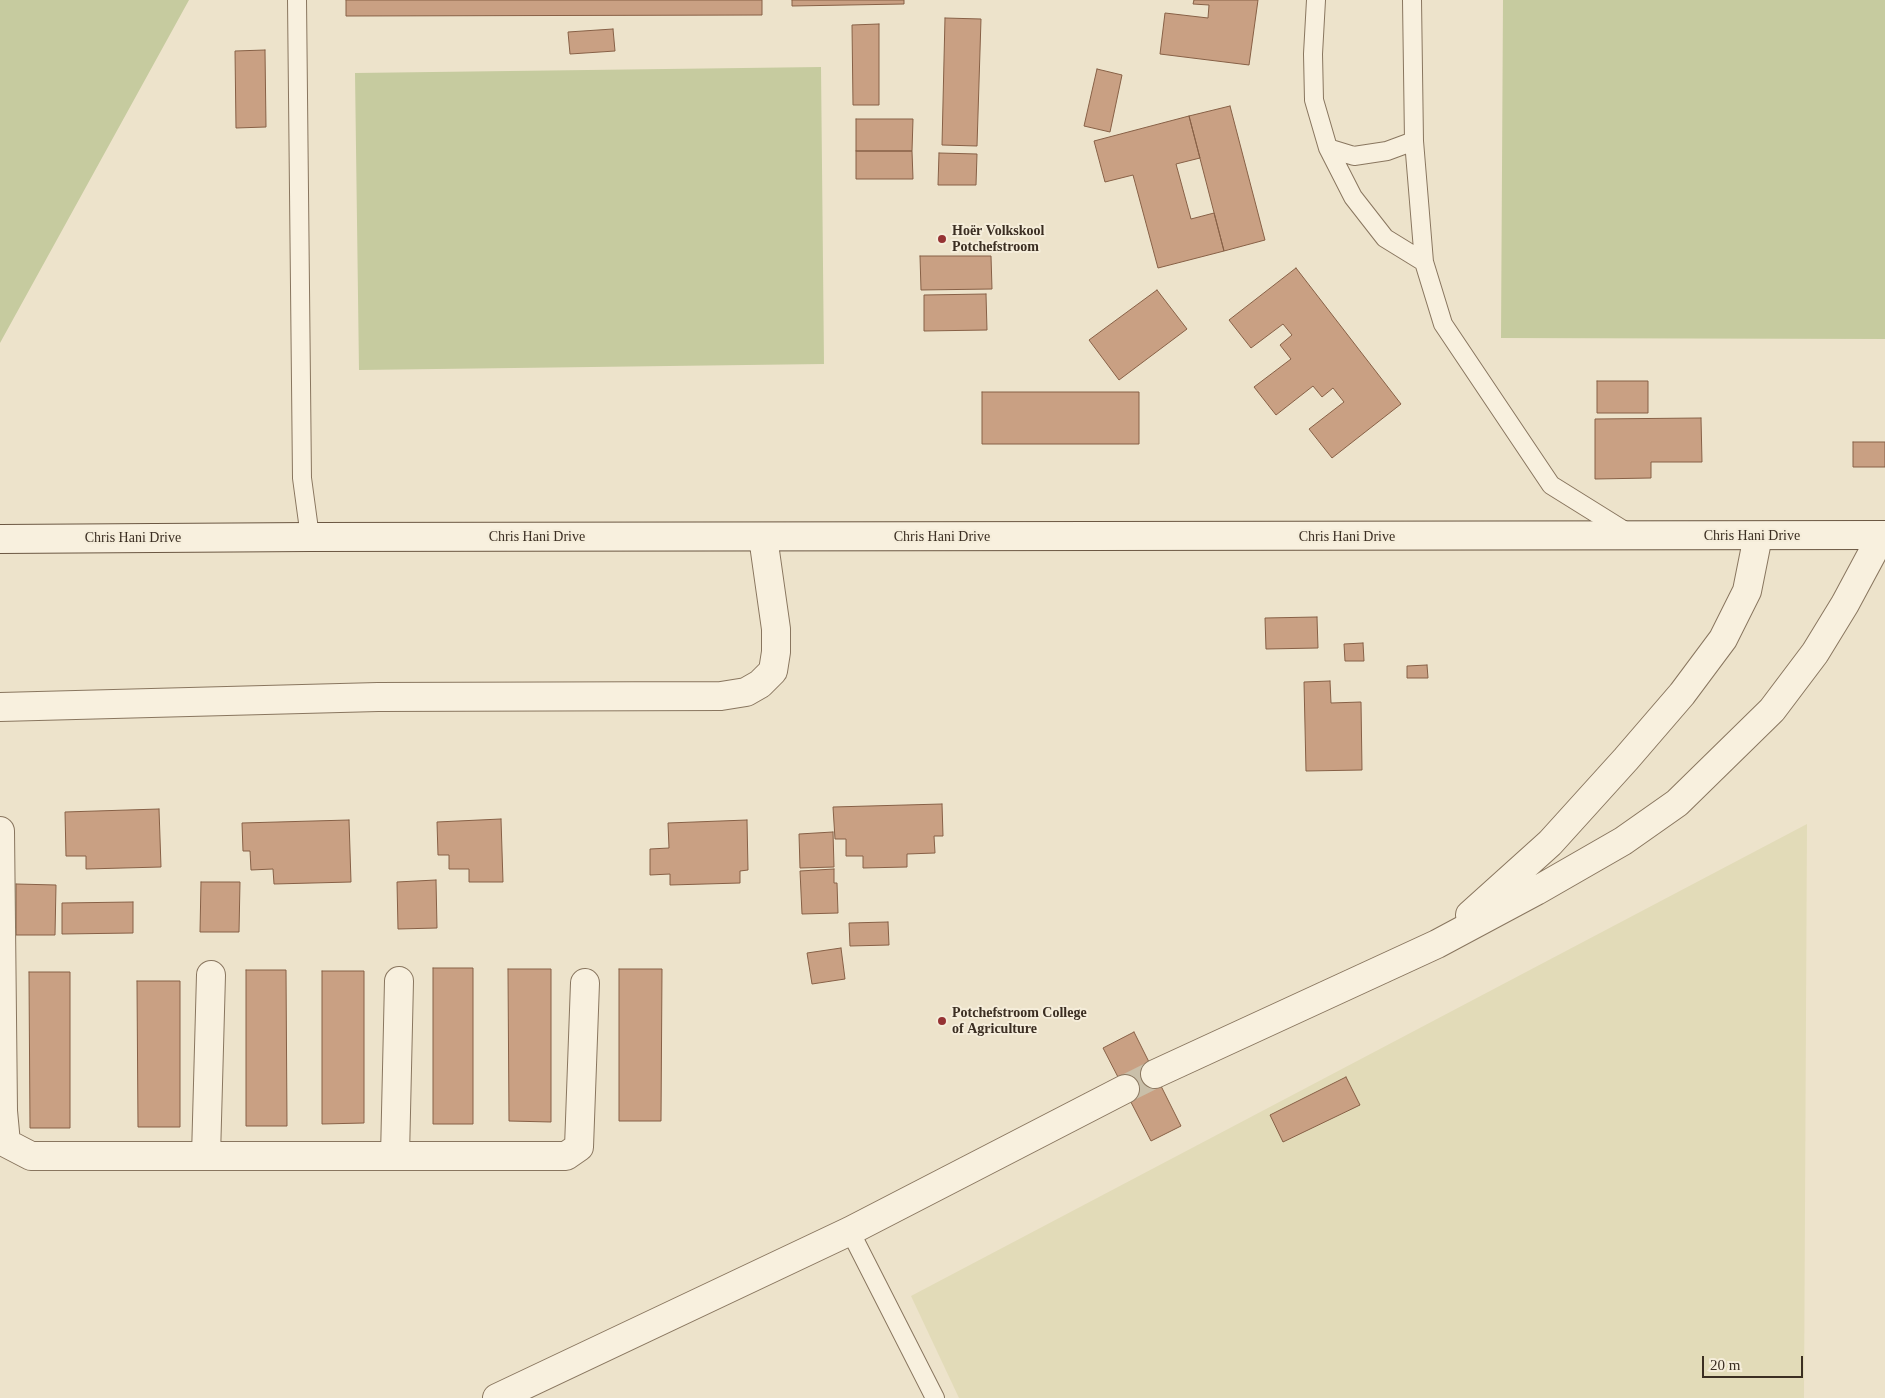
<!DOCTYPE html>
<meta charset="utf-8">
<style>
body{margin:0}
#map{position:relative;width:1885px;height:1398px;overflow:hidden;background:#ede3cb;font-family:Georgia,serif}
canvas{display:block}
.scale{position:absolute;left:1702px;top:1356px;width:101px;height:22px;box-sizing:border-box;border:2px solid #3b2e22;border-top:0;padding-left:6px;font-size:15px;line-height:18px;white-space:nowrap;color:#3b2e22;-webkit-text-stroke:4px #f5edda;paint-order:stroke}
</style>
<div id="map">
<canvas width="1885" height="1398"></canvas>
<div class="scale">20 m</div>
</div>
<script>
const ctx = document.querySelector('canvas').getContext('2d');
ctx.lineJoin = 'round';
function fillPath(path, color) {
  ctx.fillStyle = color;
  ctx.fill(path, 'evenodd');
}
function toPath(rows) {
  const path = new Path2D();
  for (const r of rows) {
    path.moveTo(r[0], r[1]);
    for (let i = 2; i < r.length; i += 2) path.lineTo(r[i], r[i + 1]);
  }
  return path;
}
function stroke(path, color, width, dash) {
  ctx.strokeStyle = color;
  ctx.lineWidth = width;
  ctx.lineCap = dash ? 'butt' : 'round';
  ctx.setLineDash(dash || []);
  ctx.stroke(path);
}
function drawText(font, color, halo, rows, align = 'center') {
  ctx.font = font + ' Georgia,serif';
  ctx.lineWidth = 4;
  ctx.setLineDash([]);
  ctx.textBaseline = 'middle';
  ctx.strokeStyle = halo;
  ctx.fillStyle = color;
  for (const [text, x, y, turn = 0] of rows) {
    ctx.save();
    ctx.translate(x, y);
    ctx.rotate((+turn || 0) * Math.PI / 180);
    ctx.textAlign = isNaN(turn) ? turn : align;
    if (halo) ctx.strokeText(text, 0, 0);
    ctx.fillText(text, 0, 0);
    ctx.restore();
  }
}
fillPath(toPath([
 [1807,824,1804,1398,959,1398,911,1296]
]), '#e2dbb8');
fillPath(toPath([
 [0,0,189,0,0,343],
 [1503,0,1885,0,1885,339,1501,338],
 [821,67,824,364,359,370,355,73]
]), '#c6cb9f');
const building = toPath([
 [346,0,762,0,762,15,346,16,346,0],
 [792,0,904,0,904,4,792,6,792,0],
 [1194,0,1258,0,1249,65,1160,54,1165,13,1208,18,1209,5,1193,4,1194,0],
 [945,18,981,19,977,146,942,145,945,18],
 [879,24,879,105,853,105,852,25,879,24],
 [613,29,615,51,570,54,568,32,613,29],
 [265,50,266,127,236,128,235,51,265,50],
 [1097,69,1122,75,1110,132,1084,126,1097,69],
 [1230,106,1265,240,1224,251,1189,116,1230,106],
 [1189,116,1200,158,1176,164,1191,219,1214,213,1224,251,1158,268,1133,175,1105,182,1094,141,1189,116],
 [856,119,913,119,912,151,856,151,856,119],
 [856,151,912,151,913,179,856,179,856,151],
 [939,153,977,154,976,185,938,185,939,153],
 [920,256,991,256,992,289,921,290,920,256],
 [1296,268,1401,404,1332,458,1309,429,1344,402,1333,388,1322,397,1313,386,1276,415,1254,387,1291,359,1280,345,1292,335,1283,324,1251,348,1229,320,1296,268],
 [1157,290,1187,329,1119,380,1089,340,1157,290],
 [986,294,987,330,924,331,924,295,986,294],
 [1597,381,1648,381,1648,413,1597,413,1597,381],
 [982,392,1139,392,1139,444,982,444,982,392],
 [1701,418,1702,462,1651,462,1651,478,1595,479,1595,419,1701,418],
 [1853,442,1885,442,1885,467,1853,467,1853,442],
 [1317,617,1318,648,1266,649,1265,618,1317,617],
 [1363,643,1364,661,1345,661,1344,644,1363,643],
 [1427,665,1428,678,1407,678,1407,666,1427,665],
 [1330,681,1331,703,1361,702,1362,770,1306,771,1304,682,1330,681],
 [942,804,943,836,934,836,935,853,907,854,907,867,863,868,863,856,846,856,846,839,835,839,833,807,942,804],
 [159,809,161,867,86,869,86,856,66,856,65,812,159,809],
 [501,819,503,882,469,882,469,869,449,869,449,855,438,855,437,822,501,819],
 [349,820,351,882,274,884,273,869,251,870,250,851,243,851,242,823,349,820],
 [747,820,748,870,740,871,740,883,670,885,670,874,650,875,650,849,669,848,668,823,747,820],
 [833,832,834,867,800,868,799,834,833,832],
 [834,869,834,883,837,883,838,913,802,914,800,871,834,869],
 [436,880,437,928,398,929,397,882,436,880],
 [201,882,240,882,239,932,200,932,201,882],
 [16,884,56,885,55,935,16,935,16,884],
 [133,902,133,933,62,934,62,903,133,902],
 [888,922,889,945,850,946,849,923,888,922],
 [841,948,845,979,812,984,807,953,841,948],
 [433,968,473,968,473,1124,433,1124,433,968],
 [508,969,551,969,551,1122,509,1121,508,969],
 [619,969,662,969,661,1121,619,1121,619,969],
 [246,970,286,970,287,1126,246,1126,246,970],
 [322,971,364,971,364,1123,322,1124,322,971],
 [29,972,70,972,70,1128,30,1128,29,972],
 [137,981,180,981,180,1127,138,1127,137,981],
 [1134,1032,1181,1126,1151,1141,1103,1048,1134,1032],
 [1346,1077,1360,1105,1283,1142,1270,1115,1346,1077]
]);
fillPath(building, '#c9a083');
stroke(building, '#876046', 1);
stroke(toPath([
 [1125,1089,1155,1074]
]), '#c9bfa9', 28, [28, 14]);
const lane = toPath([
 [297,0,302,478,310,537],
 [1316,0,1313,54,1314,100,1328,148,1353,197,1385,238,1424,262],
 [1412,0,1414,141,1424,262,1443,324,1551,485,1628,533],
 [1328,148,1354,156,1387,151,1414,141],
 [850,1231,935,1398]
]);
const street = toPath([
 [0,707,378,697,721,696,746,692,760,684,773,671,776,652,776,629,763,537],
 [0,831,3,1111,6,1143,31,1156,566,1156,579,1147,585,983],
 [1470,915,1550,843,1626,759,1682,694,1723,639,1747,591,1758,536],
 [1155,1074,1437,944,1536,891,1623,841,1677,803,1772,710,1815,653,1845,604,1882,535],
 [206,1156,211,975],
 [395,1156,399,981],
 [497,1398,850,1231,1125,1089]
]);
const secondary = toPath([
 [0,539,310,537,1885,535]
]);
stroke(lane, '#89765f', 20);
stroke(street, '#89765f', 30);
stroke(secondary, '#6b5742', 30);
stroke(lane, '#f8f0de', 18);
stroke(street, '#f8f0de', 28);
stroke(secondary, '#f8f0de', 28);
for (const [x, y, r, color] of [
 [942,239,5,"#953233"],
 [942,1021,5,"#953233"]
]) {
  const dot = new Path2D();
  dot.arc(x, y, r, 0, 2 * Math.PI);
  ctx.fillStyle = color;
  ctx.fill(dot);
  stroke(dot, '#f5edda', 2);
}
drawText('bold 14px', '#3b2e22', '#f5edda', [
 ["Hoër Volkskool",952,231],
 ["Potchefstroom",952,247],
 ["Potchefstroom College",952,1013],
 ["of Agriculture",952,1029]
], 'left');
drawText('14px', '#3b2e22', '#f5edda', [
 ["Chris Hani Drive",1752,536],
 ["Chris Hani Drive",537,537],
 ["Chris Hani Drive",942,537],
 ["Chris Hani Drive",1347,537],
 ["Chris Hani Drive",133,538]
]);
</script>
